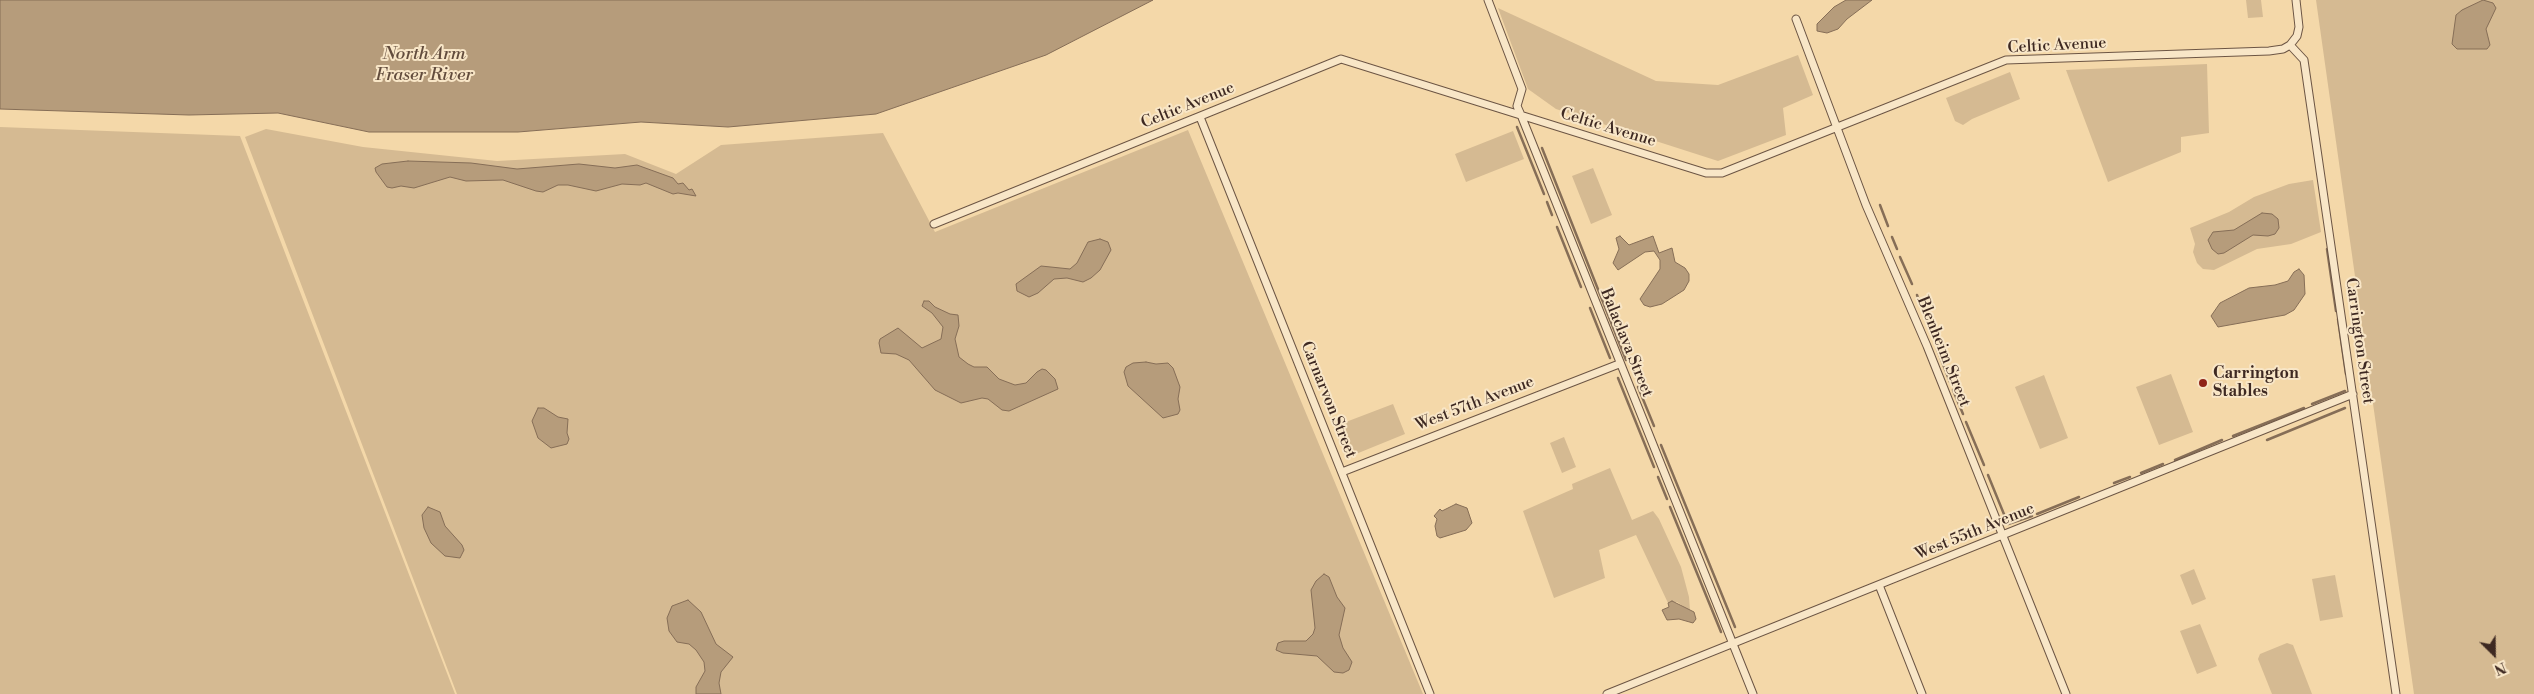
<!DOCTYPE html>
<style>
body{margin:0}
#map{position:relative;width:2534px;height:694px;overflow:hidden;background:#f4d8a9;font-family:"Libre Bodoni",serif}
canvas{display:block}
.north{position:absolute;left:2469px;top:629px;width:50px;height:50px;-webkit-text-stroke:4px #f8e6c7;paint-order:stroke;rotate:157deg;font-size:14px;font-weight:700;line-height:20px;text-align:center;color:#3e2922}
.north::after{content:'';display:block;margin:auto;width:18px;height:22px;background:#3e2922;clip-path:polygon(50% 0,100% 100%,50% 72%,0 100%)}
</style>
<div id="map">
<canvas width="2534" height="694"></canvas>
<div class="north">N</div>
</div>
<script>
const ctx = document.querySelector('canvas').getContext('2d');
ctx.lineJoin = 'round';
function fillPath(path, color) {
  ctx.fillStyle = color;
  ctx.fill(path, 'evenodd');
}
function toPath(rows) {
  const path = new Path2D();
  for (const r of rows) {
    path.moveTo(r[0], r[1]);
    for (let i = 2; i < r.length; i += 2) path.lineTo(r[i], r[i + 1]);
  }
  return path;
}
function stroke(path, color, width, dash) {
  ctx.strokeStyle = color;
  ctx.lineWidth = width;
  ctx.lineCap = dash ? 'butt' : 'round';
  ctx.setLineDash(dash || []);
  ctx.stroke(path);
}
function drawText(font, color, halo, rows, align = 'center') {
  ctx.font = font + ' "Libre Bodoni",serif';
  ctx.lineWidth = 4;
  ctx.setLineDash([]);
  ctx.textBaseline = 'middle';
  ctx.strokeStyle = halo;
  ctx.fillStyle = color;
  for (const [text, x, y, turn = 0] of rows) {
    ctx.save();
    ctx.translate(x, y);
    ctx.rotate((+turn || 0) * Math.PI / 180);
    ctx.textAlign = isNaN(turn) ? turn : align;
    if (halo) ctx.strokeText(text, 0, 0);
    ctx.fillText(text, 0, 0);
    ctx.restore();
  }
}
fillPath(toPath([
 [2246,0,2261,0,2263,17,2248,18],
 [2316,0,2534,0,2534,694,2414,694],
 [1498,8,1656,81,1718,85,1798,55,1813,95,1783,108,1786,135,1718,161,1556,109,1528,89],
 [2207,64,2209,133,2181,137,2181,152,2108,182,2066,70],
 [2010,72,2020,99,1972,119,1963,125,1955,121,1946,98],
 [0,127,240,136,455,694,0,694],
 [266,129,363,147,497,161,625,154,676,174,721,145,883,133,935,232,1188,130,1423,694,457,694,245,137],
 [1513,131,1524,159,1466,182,1455,154],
 [1593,168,1612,215,1591,224,1572,176],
 [2313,180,2321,232,2291,244,2257,249,2214,270,2203,269,2197,263,2193,252,2195,244,2190,228,2229,212,2254,197,2289,184],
 [2171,374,2193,432,2159,445,2136,387],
 [2044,375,2068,438,2040,449,2015,387],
 [1393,404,1405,434,1351,456,1338,425],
 [1564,437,1576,467,1562,473,1550,443],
 [1610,468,1632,520,1653,511,1659,519,1681,567,1689,597,1690,611,1677,602,1668,603,1636,535,1599,550,1605,578,1554,598,1523,511,1573,489,1572,484],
 [2194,569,2206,599,2192,605,2180,575],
 [2335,575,2343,617,2320,621,2312,579],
 [2200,624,2217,666,2197,674,2180,631],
 [2287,643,2293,645,2312,694,2272,694,2258,659,2260,654]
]), '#d5ba92');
const water = toPath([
 [0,0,1153,0,1046,55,876,114,728,127,641,122,518,132,369,132,278,113,189,115,0,109,0,0],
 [1846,0,1872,0,1847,19,1838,29,1827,33,1817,31,1817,24,1834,7,1846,0],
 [2483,0,2493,3,2496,8,2486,29,2490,45,2487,49,2457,49,2452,44,2456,15,2462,10,2483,0],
 [408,161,471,163,517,169,579,164,615,168,637,165,673,178,678,184,683,183,689,190,692,189,696,196,678,193,673,194,646,183,640,185,622,184,596,191,568,185,558,185,543,192,536,191,503,180,466,181,450,177,414,188,401,186,392,188,387,187,376,172,375,168,382,164,408,161],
 [2262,213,2272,214,2278,219,2279,228,2275,234,2268,236,2253,235,2224,253,2218,254,2212,249,2208,240,2213,232,2234,230,2262,213],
 [1620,236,1629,245,1653,236,1659,253,1672,248,1675,262,1685,268,1689,274,1689,281,1684,290,1662,304,1650,307,1644,305,1640,299,1660,269,1660,260,1654,251,1645,252,1618,270,1613,263,1619,249,1616,238,1620,236],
 [1100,239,1108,242,1111,250,1100,270,1091,278,1083,282,1067,278,1054,279,1038,293,1029,297,1017,291,1016,284,1041,266,1070,269,1077,263,1088,242,1100,239],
 [2299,269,2304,275,2305,294,2294,310,2285,315,2218,327,2211,316,2220,303,2249,288,2275,285,2288,281,2294,272,2299,269],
 [924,301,929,301,935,307,950,314,958,315,959,326,955,339,959,357,968,364,974,367,987,367,999,379,1015,385,1026,383,1037,372,1042,369,1046,370,1055,379,1058,389,1009,411,1002,410,988,399,982,398,961,403,935,390,909,360,896,354,881,353,879,343,880,339,898,328,922,348,941,339,943,327,932,313,922,306,924,301],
 [1146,362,1156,364,1168,363,1173,368,1180,387,1178,399,1180,410,1178,414,1163,418,1128,386,1124,372,1126,367,1133,363,1146,362],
 [538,408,544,408,558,417,568,419,567,433,569,439,567,444,551,448,538,438,532,421,538,408],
 [1456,504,1467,508,1472,523,1466,530,1440,538,1437,536,1435,526,1437,519,1434,516,1440,509,1442,511,1456,504],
 [428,507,440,512,445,526,462,545,464,550,460,558,445,556,431,543,424,528,422,515,428,507],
 [1324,574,1329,577,1337,597,1345,608,1339,635,1343,648,1352,662,1349,670,1343,673,1334,672,1317,656,1283,653,1276,650,1278,643,1284,641,1306,641,1313,634,1315,628,1311,590,1316,581,1324,574],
 [688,600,701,612,716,644,733,657,721,672,719,683,721,694,696,694,696,687,705,671,704,662,696,650,689,644,677,642,669,631,667,618,672,606,688,600],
 [1672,601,1694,612,1696,619,1693,623,1679,619,1667,620,1662,610,1669,607,1668,603,1672,601]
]);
fillPath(water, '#b69c7b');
stroke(water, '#866e57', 1);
stroke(toPath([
 [1517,127,1544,194],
 [1542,148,1626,360],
 [1547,202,1552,215],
 [1880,205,1888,226],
 [1557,227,1581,287],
 [1892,237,1897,249],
 [2327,249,2336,311],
 [1900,257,1912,284],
 [1917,295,1932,336],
 [1590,308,1610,358],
 [2338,319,2346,374],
 [1937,349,1950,382],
 [1618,378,1654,467],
 [1638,387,1654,426],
 [1953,390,1963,414],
 [2312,404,2345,391],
 [1966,422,1984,465],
 [2233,436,2304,408],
 [2267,440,2345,408],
 [1661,445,1735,627],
 [2175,460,2222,440],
 [2141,473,2163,464],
 [1988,475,2008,524,2032,516],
 [1658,477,1667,499],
 [2114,483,2130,477],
 [1670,507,1721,632],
 [2037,514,2079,497]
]), '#866e57', 2.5);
const street = toPath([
 [1488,0,1522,89,1517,106,1521,115,1753,694],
 [2296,0,2299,27,2297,36,2290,45,2304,60,2396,694],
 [1796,19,1866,205,1927,346,2066,694],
 [1200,117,1430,694],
 [934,224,1341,59,1706,173,1722,173,2006,60,2269,51,2283,49,2290,45],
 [1342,472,1619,364],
 [1879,585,1922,694],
 [1607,694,2353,394]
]);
stroke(street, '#6c5544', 9);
stroke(street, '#f8e6c7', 7);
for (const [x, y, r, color] of [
 [2203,383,5,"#8f2418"]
]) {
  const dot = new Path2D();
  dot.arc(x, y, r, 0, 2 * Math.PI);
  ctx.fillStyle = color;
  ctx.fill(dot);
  stroke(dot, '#f8e6c7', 2);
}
drawText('16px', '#3e2922', '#f8e6c7', [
 ["Celtic Avenue",2057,46,-3],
 ["Celtic Avenue",1188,106,-22],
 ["Celtic Avenue",1608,128,17],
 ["Carrington Street",2359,341,82],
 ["Balaclava Street",1626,343,68],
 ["Blenheim Street",1943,352,68],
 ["Carnarvon Street",1328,400,68],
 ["West 57th Avenue",1475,404,-21],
 ["West 55th Avenue",1975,532,-22]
]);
drawText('bold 16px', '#3e2922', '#f8e6c7', [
 ["Carrington",2213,374],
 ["Stables",2213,392]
], 'left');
drawText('italic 18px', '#624c3d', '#f8e6c7', [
 ["North Arm",424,55],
 ["Fraser River",424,76]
]);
</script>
